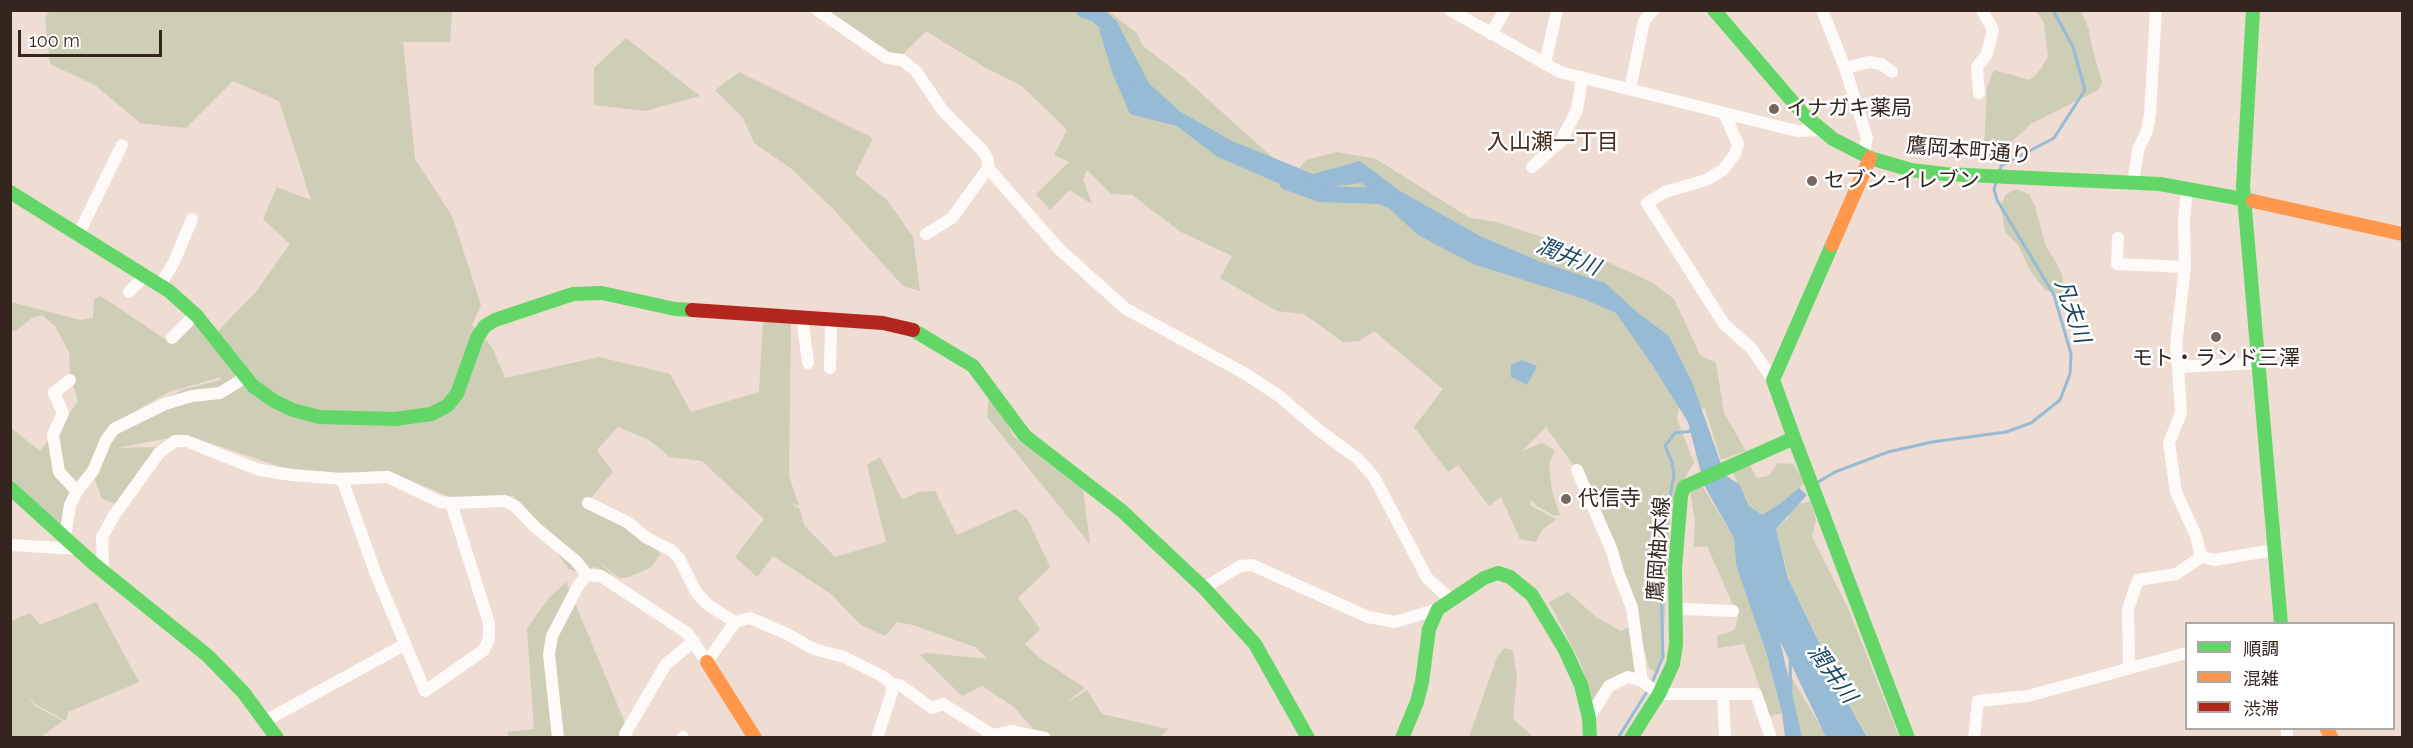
<!DOCTYPE html>
<meta charset="utf-8">
<style>
body{margin:0}
#map{position:relative;width:2413px;height:748px;overflow:hidden;background:#efdcd2;font-family:Raleway,"Noto Sans JP",sans-serif}
canvas{display:block}
.frame{position:absolute;inset:0;border:12px solid #34261f;pointer-events:none}
.legend{position:absolute;left:2185px;top:622px;width:210px;height:108px;box-sizing:border-box;background:#fff;border:2px solid #aea8a5;margin:0;padding:8px 10px;list-style:none;font-size:18px;color:#34261f}
.legend li{display:flex;align-items:center;gap:12px;height:30px}
.legend b{width:30px;border:2px solid #aea8a5}
.scale{position:absolute;left:18px;top:30px;width:144px;height:27px;box-sizing:border-box;border:3px solid #34261f;border-top:0;padding-left:8px;font-size:18px;line-height:21px;white-space:nowrap;color:#34261f;-webkit-text-stroke:4px #fff;paint-order:stroke}
</style>
<div id="map">
<canvas width="2413" height="748"></canvas>
<div class="frame"></div>
<ul class="legend">
<li><b style="height:8px;background:#63d668"></b>順調</li>
<li><b style="height:8px;background:#ff974d"></b>混雑</li>
<li><b style="height:8px;background:#b3261e"></b>渋滞</li>
</ul>
<div class="scale">100 m</div>
</div>
<script>
const ctx = document.querySelector('canvas').getContext('2d');
ctx.lineJoin = 'round';
function fillPath(path, color) {
  ctx.fillStyle = color;
  ctx.fill(path, 'evenodd');
}
function toPath(rows) {
  const path = new Path2D();
  for (const r of rows) {
    path.moveTo(r[0], r[1]);
    for (let i = 2; i < r.length; i += 2) path.lineTo(r[i], r[i + 1]);
  }
  return path;
}
function stroke(path, color, width, dash) {
  ctx.strokeStyle = color;
  ctx.lineWidth = width;
  ctx.lineCap = dash ? 'butt' : 'round';
  ctx.setLineDash(dash || []);
  ctx.stroke(path);
}
function drawText(font, color, halo, rows, align = 'center') {
  ctx.font = font + ' Raleway,"Noto Sans JP",sans-serif';
  ctx.lineWidth = 5;
  ctx.setLineDash([]);
  ctx.textBaseline = 'middle';
  ctx.strokeStyle = halo;
  ctx.fillStyle = color;
  for (const [text, x, y, turn = 0] of rows) {
    ctx.save();
    ctx.translate(x, y);
    ctx.rotate((+turn || 0) * Math.PI / 180);
    ctx.textAlign = isNaN(turn) ? turn : align;
    if (halo) ctx.strokeText(text, 0, 0);
    ctx.fillText(text, 0, 0);
    ctx.restore();
  }
}
fillPath(toPath([
 [49,11,452,11,450,42,403,42,415,159,452,216,481,305,472,325,492,347,505,378,599,357,670,374,691,412,759,392,763,322,791,321,789,476,799,506,788,501,800,509,804,525,835,557,886,542,867,465,880,457,902,500,918,492,935,491,957,535,1015,509,1027,518,1050,567,1018,598,1040,629,1025,644,1041,659,1085,688,1065,704,1087,690,1102,714,1168,729,1160,737,1040,737,1014,707,982,686,962,696,920,655,926,653,988,659,975,647,913,625,897,622,885,636,861,625,831,594,773,556,757,577,735,557,764,519,702,461,670,457,649,440,618,427,597,450,613,472,583,507,622,523,661,554,650,568,629,577,619,578,595,558,614,576,595,567,576,572,569,569,513,496,450,497,388,471,332,473,293,471,186,435,117,448,160,447,117,504,102,499,92,472,62,535,11,488,10,427,40,451,78,402,70,373,69,352,55,326,42,315,32,318,14,332,11,329,11,302,80,320,93,318,94,299,101,296,165,339,194,320,218,331,256,292,290,244,263,219,277,187,311,200,279,101,233,81,186,128,140,123,95,85,50,64,45,19],
 [221,377,220,380,181,390,108,438,116,422,169,392],
 [825,11,1108,11,1137,33,1143,46,1182,76,1293,176,1306,160,1337,152,1376,159,1470,218,1497,222,1586,252,1651,282,1674,299,1700,355,1716,363,1724,413,1746,451,1721,460,1705,409,1680,402,1677,419,1694,463,1681,484,1674,521,1664,492,1670,519,1663,650,1658,673,1649,668,1615,541,1608,532,1578,464,1573,465,1546,427,1522,451,1542,443,1555,450,1549,463,1552,491,1560,515,1554,516,1537,506,1530,499,1531,506,1556,519,1542,530,1536,542,1520,539,1501,497,1489,506,1458,465,1448,472,1414,427,1443,389,1374,331,1359,341,1343,342,1304,314,1277,311,1220,278,1232,256,1181,232,1132,195,1111,194,1087,170,1083,179,1092,204,1069,190,1050,210,1036,194,1069,162,1054,155,1067,130,1022,86,986,68,926,31,897,60],
 [2036,11,2081,11,2089,30,2092,47,2102,82,2098,90,2031,124,1992,160,1984,149,1987,87,1994,70,2030,80,2040,70,2048,57,2044,23],
 [626,38,700,96,645,111,594,105,594,68],
 [739,72,873,138,855,174,887,200,913,237,920,291,903,286,834,210,793,170,754,143,743,118,715,90],
 [2016,189,2029,194,2035,206,2046,247,2056,262,2062,275,2065,295,2045,290,2030,271,2019,246,2005,232,2001,207,2005,195],
 [989,397,997,401,1013,436,1083,490,1090,544,987,417],
 [1778,463,1793,464,1805,483,1776,508,1762,515,1751,509,1733,473,1749,464,1757,478,1768,476],
 [1701,484,1734,538,1736,565,1761,635,1782,713,1770,716,1744,644,1718,648,1717,636,1735,630,1738,616,1707,546,1694,547,1695,520,1690,491],
 [1810,501,1816,519,1812,537,1848,608,1899,737,1868,737,1850,706,1790,582,1776,529,1788,518,1793,506],
 [566,582,631,737,509,738,507,732,534,729,527,628,549,598],
 [1568,592,1596,617,1621,631,1635,624,1641,676,1620,677,1593,706,1581,664,1549,602],
 [96,602,139,682,68,712,66,721,35,704,26,694,35,706,63,721,41,737,11,737,11,621,30,613,40,625],
 [1504,648,1513,650,1517,678,1513,719,1533,737,1469,737,1497,657],
 [1781,660,1827,737,1801,737]
]), '#cdceb5');
fillPath(toPath([
 [1099,29,1125,37,1142,95,1181,112,1230,140,1313,174,1360,161,1400,191,1480,236,1541,262,1605,283,1638,313,1669,336,1692,382,1725,475,1739,484,1749,506,1762,515,1781,503,1799,488,1807,495,1776,529,1788,578,1848,703,1867,737,1826,737,1780,641,1802,737,1785,737,1782,713,1765,649,1736,565,1734,538,1704,485,1688,422,1651,363,1616,313,1584,299,1473,264,1418,235,1362,183,1296,191,1216,156,1177,126,1130,114,1112,72],
 [1522,360,1537,366,1527,385,1511,377,1511,365]
]), '#97bbd4');
stroke(toPath([
 [2000,171,2001,166,2054,138,2085,90,2073,47,2053,10],
 [1818,482,1835,472,1888,452,1932,442,2006,432,2031,423,2060,400,2070,374,2071,354,2054,295,1997,200,1994,189,1996,183],
 [1790,659,1791,694],
 [1651,685,1663,657,1660,549,1674,475,1672,462,1665,446,1675,433,1692,431],
 [1618,738,1648,690]
]), '#97bbd4', 3);
stroke(toPath([
 [1084,10,1096,14,1110,26,1143,89,1172,115],
 [1287,182,1320,194,1380,196,1396,202]
]), '#97bbd4', 16);
stroke(toPath([
 [817,10,887,58,902,60,916,71,943,111,983,151,988,160,988,168,952,218,926,234],
 [1450,10,1560,72,1797,131,1821,130],
 [1822,10,1845,68,1867,138,1863,156],
 [1491,34,1505,10],
 [1545,64,1557,10],
 [1845,68,1869,62,1881,64,1892,72],
 [1630,89,1644,21,1653,10],
 [1979,93,1977,67,1987,54,1993,30,1982,10],
 [1725,115,1738,144,1735,154,1723,170,1706,180,1665,192,1647,203,1724,324,1752,349,1773,380],
 [1532,167,1561,141,1577,110,1582,77],
 [988,168,1059,249,1126,309,1244,373,1279,396,1320,431,1358,459,1374,477,1427,578,1450,599],
 [2133,183,2138,150,2147,131,2150,115,2156,10],
 [79,233,122,145],
 [2118,238,2117,264,2185,267],
 [160,285,174,262,192,219],
 [129,292,146,275],
 [802,317,808,363],
 [172,338,195,315],
 [2178,367,2176,345,2185,267,2184,221,2187,189],
 [830,368,831,319],
 [1577,470,1612,551,1618,572,1632,608,1642,681,1659,694,1756,694,1771,738],
 [342,479,375,572,425,691,484,650,489,638,489,623,451,503],
 [77,491,93,471,106,440,114,429,165,404,192,396,220,393,246,377],
 [588,503,627,522,647,538,671,550,679,558,696,592,708,605,735,622],
 [62,535,66,531,70,505,77,491,59,472,53,435,63,413,54,393,70,380],
 [10,545,78,549],
 [2201,557,2196,536,2176,492,2169,443,2181,413,2178,367,2259,363],
 [103,571,102,537,115,514,159,453,175,441,186,441,259,470,292,475,342,479,388,477,440,502,451,503,505,501,515,506,535,527,576,561,587,575],
 [1204,588,1240,566,1252,565,1368,617,1395,622,1438,609],
 [1675,607,1684,609,1733,611],
 [2129,667,2128,609,2138,580,2176,574,2201,557,2214,560,2274,550],
 [891,684,900,685,932,708,943,704,993,735,1011,731,1045,738],
 [1723,694,1725,738],
 [1589,718,1609,686,1628,677,1642,681],
 [265,721,404,645],
 [2287,728,2287,738],
 [558,738,549,654,552,636,578,586,587,575,601,576,687,633,707,662,735,622,750,618,785,633,814,649,844,657,884,677,891,684,892,692,877,738],
 [627,738,625,734,666,664,694,641],
 [682,738,683,737],
 [1974,738,1978,701,2028,696,2186,653]
]), '#fdfaf8', 12);
stroke(toPath([
 [1714,10,1804,115,1833,139,1870,158,1911,170,1945,174,2160,184,2253,201],
 [2253,10,2243,186,2281,624],
 [10,192,169,291,197,316,253,386,274,401,293,410,319,417,395,419,431,414,447,406,457,394,477,338,485,326,495,320,573,294,602,293,675,309,692,310],
 [913,330,973,366,1025,436,1122,511,1204,588,1255,644,1308,738],
 [1794,438,1908,738],
 [10,488,94,564,208,656,243,692,277,738],
 [1402,738,1417,702,1422,682,1429,629,1438,609,1484,578,1498,573,1510,577,1532,595,1565,650,1581,685,1589,718,1590,738],
 [1631,738,1659,694,1673,664,1676,644,1675,568,1681,496,1684,487,1794,438,1773,380,1832,245]
]), '#63d668', 14);
stroke(toPath([
 [2253,201,2402,234],
 [1832,245,1870,158],
 [707,662,755,738],
 [2326,728,2332,738]
]), '#ff974d', 14);
stroke(toPath([
 [692,310,883,323,913,330]
]), '#b3261e', 14);
for (const [x, y, r, color] of [
 [1774,109,6,"#75665e"],
 [1812,181,6,"#75665e"],
 [2216,337,6,"#75665e"],
 [1566,499,6,"#75665e"]
]) {
  const dot = new Path2D();
  dot.arc(x, y, r, 0, 2 * Math.PI);
  ctx.fillStyle = color;
  ctx.fill(dot);
  stroke(dot, '#fff', 2);
}
drawText('21px', '#34261f', '#fff', [
 ["イナガキ薬局",1786,109],
 ["セブン-イレブン",1824,181],
 ["モト・ランド三澤",2216,359,"center"],
 ["代信寺",1578,499]
], 'left');
drawText('21px', '#34261f', '#fff', [
 ["鷹岡本町通り",1969,151,5],
 ["鷹岡柚木線",1659,549,-86]
]);
drawText('22px', '#472b1d', '#fff', [
 ["入山瀬一丁目",1553,142]
]);
drawText('italic 22px', '#194764', '#fff', [
 ["潤井川",1568,257,22],
 ["凡夫川",2072,311,71],
 ["潤井川",1832,674,54]
]);
</script>
